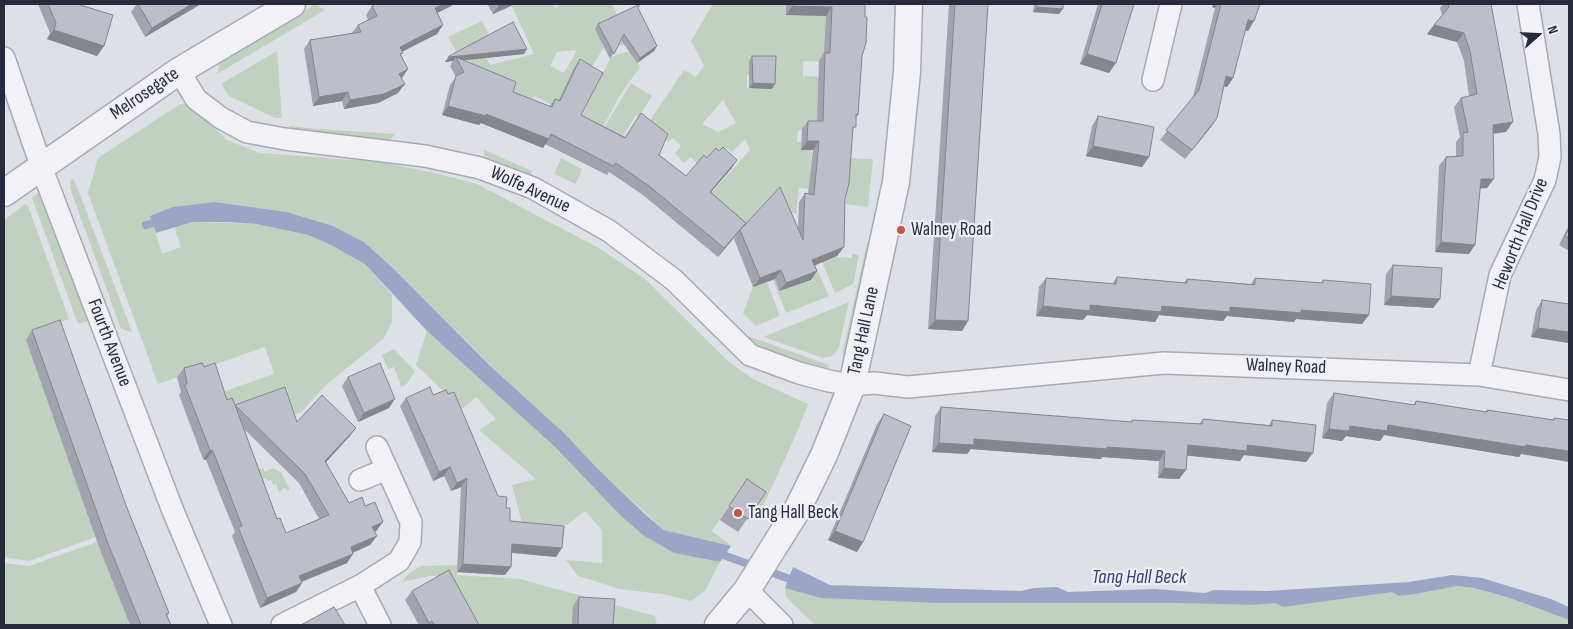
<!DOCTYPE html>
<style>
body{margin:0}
#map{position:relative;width:1573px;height:629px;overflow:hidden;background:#dee0e7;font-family:"Sofia Sans Condensed",sans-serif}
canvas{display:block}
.frame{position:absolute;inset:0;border:5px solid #282b3d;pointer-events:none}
.north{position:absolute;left:1513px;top:10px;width:50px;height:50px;-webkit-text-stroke:4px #eeeff5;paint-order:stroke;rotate:71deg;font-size:14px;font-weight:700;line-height:20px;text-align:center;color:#282b3d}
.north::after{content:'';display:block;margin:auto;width:18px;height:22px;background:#282b3d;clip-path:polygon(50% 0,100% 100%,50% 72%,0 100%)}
</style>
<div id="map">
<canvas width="1573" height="629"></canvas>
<div class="frame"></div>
<div class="north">N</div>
</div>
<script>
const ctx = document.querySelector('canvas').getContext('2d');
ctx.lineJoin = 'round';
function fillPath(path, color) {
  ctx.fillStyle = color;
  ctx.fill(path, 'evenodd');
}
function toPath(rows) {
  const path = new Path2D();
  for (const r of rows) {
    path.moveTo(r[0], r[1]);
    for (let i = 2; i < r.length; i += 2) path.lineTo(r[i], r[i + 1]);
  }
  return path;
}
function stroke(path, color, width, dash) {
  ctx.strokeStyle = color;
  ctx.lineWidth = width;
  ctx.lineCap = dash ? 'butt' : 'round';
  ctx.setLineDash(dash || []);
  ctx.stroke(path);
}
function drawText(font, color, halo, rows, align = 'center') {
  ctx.font = font + ' "Sofia Sans Condensed",sans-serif';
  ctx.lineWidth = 4.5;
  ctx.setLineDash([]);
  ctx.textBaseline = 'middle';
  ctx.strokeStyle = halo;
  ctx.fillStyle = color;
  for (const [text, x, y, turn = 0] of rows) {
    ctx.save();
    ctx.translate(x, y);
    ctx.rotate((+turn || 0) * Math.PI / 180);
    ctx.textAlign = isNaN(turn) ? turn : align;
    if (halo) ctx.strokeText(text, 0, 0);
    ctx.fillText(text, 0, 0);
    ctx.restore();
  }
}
fillPath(toPath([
 [315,4,325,10,217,74,220,62],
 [511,4,553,4,555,8,562,4,612,4,632,44,616,46,602,42,604,47,587,75,556,107,534,96,528,109,480,88,468,60,462,63,448,37,482,21,490,37,480,44,490,65,534,54],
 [577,50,564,73,550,66,557,52],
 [713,4,795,4,786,15,828,16,826,62,803,61,803,76,821,77,818,130,798,130,797,142,802,142,801,149,812,150,809,189,799,188,796,214,780,210,739,232,704,201,750,150,745,139,732,152,725,147,717,155,698,164,691,157,684,163,675,153,681,146,673,138,669,142,647,125,684,70,696,77,704,66,691,41],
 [747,75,772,76,772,88,747,88],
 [723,100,736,123,718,132,702,124],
 [277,51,282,118,275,118,229,96,221,84],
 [629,51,640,67,620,95,598,136,577,125,611,57],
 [631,83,652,96,639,117,636,115,620,141,602,131],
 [180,104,191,105,227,140,260,153,379,162,435,173,477,184,599,248,645,279,730,363,753,379,808,404,795,437,762,508,738,493,712,531,731,546,664,530,597,468,564,433,487,363,395,270,364,242,333,226,287,212,215,202,150,216,162,254,181,247,174,226,192,222,256,224,308,235,331,245,366,265,392,295,392,322,384,338,326,385,301,412,231,438,279,396,289,392,285,388,227,407,222,392,274,374,265,347,158,384,88,193,98,158],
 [290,126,317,129,395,134,390,140,317,135,290,132],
 [484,150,532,171,531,176,484,156],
 [561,158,582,169,576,184,554,174],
 [849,158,873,159,868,207,846,204],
 [74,179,132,332,121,329,70,188,71,180],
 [41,190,88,321,78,324,32,198],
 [25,204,28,206,69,319,52,325,96,537,29,561,4,557,4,220],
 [867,242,871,242,846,356,842,355],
 [852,254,859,255,853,284,835,293,822,262,833,257,852,258],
 [815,265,829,296,786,313,773,280,775,279,779,291,813,280,809,268],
 [767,282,780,316,756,326,743,313,753,287],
 [849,302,838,350,831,356,823,358,763,337],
 [714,303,748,336,829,365,827,372,758,348,745,341,710,307],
 [427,331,555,447,620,515,674,553,720,562,705,591,691,601,662,594,620,589,578,576,566,560,602,563,602,530,585,511,567,525,522,523,512,485,536,479,479,430,496,419,476,397,462,409,416,365],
 [394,349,415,371,406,385,401,387,394,367,388,369,382,355],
 [263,468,265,472,273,468,281,472,290,489,288,491,285,488,279,492,276,484,273,485,271,480,267,481,266,478,261,480,258,470],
 [97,542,130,625,4,625,4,563,29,566],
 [458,565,457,575,520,579,655,616,657,625,467,625,447,576,429,576,402,582,408,574,421,566],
 [1457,586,1474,588,1510,598,1569,620,1569,625,815,625,786,597,785,588,802,592,1254,605,1392,592,1399,596]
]), '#c0d1c0');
fillPath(toPath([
 [215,202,287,212,333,226,364,242,395,270,487,363,564,433,597,468,647,516,664,530,731,546,720,562,674,553,643,535,620,515,555,447,427,331,366,265,331,245,308,235,256,224,227,222,192,222,156,233,150,216,173,207],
 [793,567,830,585,1021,591,1034,588,1057,587,1068,592,1155,589,1205,593,1214,590,1267,591,1409,582,1452,575,1482,578,1551,599,1569,607,1569,620,1510,598,1474,588,1457,586,1415,594,1399,596,1392,592,1283,607,1276,603,1254,605,1180,603,938,603,821,598,785,588]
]), '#9ba6c6');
stroke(toPath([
 [146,225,161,221],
 [715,552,798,582]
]), '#9ba6c6', 8);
const minor = toPath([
 [4,58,45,177,173,511,221,625],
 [179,71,196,99,221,118,247,132,285,139,425,156,480,168,533,188,609,231,674,280,750,355,799,373,829,381,852,385,874,383,908,387,1164,363,1479,375,1569,390],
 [1153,80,1171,4],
 [1479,375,1500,275,1545,180,1550,157,1549,134,1528,4],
 [360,480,387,469],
 [360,586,380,625],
 [747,590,782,625],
 [282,625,360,586,399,561,410,542,411,522,377,447]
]);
const tertiary = toPath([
 [4,193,179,71,292,4],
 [718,625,747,590,797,510,824,455,852,385,896,182,907,72,909,4]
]);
stroke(minor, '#a7aab4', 24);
stroke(tertiary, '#a7aab4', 29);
stroke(minor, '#f1f1f6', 21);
stroke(tertiary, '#f1f1f6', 26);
fillPath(toPath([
 [38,4,77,4,104,46,97,56,47,39,50,33],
 [137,4,201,4,145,37,131,12],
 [376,4,455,4,437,13,443,25,437,34,402,51,401,55,408,69,401,78,398,93,378,103,344,109,342,101,313,106,304,49,310,40,352,33,358,25,368,20,366,15,372,6],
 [487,4,515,4,493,14],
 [786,4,865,4,858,115,856,117,853,131,845,199,844,247,837,256,815,265,817,271,811,280,779,291,775,279,753,287,734,239,737,234,718,257,643,195,609,172,607,175,545,144,543,148,481,123,479,125,442,115,450,85,456,77,450,66,453,61,445,62,449,56,524,54,463,60,513,92,550,106,555,99,559,100,574,68,580,59,581,115,625,137,641,113,659,155,686,176,707,158,719,151,737,160,731,169,711,192,746,223,742,229,798,228,799,202,805,193,808,194,813,150,801,150,802,129,808,121,817,121,819,61,824,53,826,16,786,15],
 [949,4,988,4,968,321,962,331,928,329],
 [1034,4,1063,4,1059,14,1033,12],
 [1098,4,1134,4,1109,73,1080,64],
 [1213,4,1260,4,1248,31,1245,30,1233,78,1227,87,1224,86,1211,127,1185,159,1160,140,1193,97,1215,8,1212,7],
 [1443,4,1491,4,1506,132,1493,134,1487,188,1480,188,1469,254,1435,252,1439,166,1446,157,1456,156,1456,142,1460,137,1454,107,1461,98,1469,96,1464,61,1457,42,1427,34,1434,25,1442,15,1440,8],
 [638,8,657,46,654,51,637,63,621,40,610,59,595,29,598,24],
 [752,56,772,89,749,88,749,61],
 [1098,116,1149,157,1142,167,1086,156,1092,126],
 [1569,225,1569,251,1559,245],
 [1393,265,1440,299,1433,308,1384,305,1386,274],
 [1117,277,1184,283,1187,279,1251,284,1255,278,1321,283,1323,280,1362,324,1296,319,1294,322,1227,316,1223,321,1159,315,1155,322,1087,315,1083,320,1036,316,1039,287,1046,278,1112,284],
 [1542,300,1569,304,1569,343,1531,337,1536,310],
 [32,330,169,613,167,616,171,625,130,625,100,550,26,340],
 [204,367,227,400,235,405,297,422,356,428,349,437,325,463,349,503,365,506,383,522,376,531,375,532,370,545,353,553,347,563,302,582,302,583,296,592,260,608,232,536,235,532,206,460,203,459,179,395,181,392,177,377,184,368],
 [244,429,299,483,319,519,286,533,277,519],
 [348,377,389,408,358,422,342,386],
 [1334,393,1413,405,1416,401,1486,412,1487,410,1552,420,1554,418,1569,420,1521,454,1519,457,1384,435,1380,441,1346,436,1342,441,1322,438,1327,403],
 [433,395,498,496,506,508,510,521,556,557,512,553,511,567,505,575,457,572,461,487,451,491,444,476,433,481,400,406,406,398],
 [941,407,1131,422,1132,420,1199,424,1203,419,1269,425,1272,420,1306,462,1244,455,1240,461,1187,455,1186,470,1179,479,1158,478,1159,461,1102,457,1101,459,971,449,967,454,932,452,935,416],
 [884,414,863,542,857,552,828,540,877,424],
 [747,479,766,492,738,532,720,520],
 [412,591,479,625,419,625,405,600],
 [579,597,613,625,572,625,573,606]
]), '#a2a3ae');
fillPath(toPath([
 [192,4,201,4,145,37,152,28],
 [444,4,455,4,429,17,435,8],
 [502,4,515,4,493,14,499,5],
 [1214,4,1218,4,1215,8,1212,7],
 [792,6,832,7,826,16,786,15],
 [1037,7,1063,9,1059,14,1033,12],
 [1248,20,1254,21,1248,31,1241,29],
 [443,25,437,34,394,56,400,47],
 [1434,25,1464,33,1457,42,1427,34],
 [54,30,104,46,97,56,47,39],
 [657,46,654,51,637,63,640,58],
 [527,49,524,54,458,61,456,57,453,61,445,62,449,57],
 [1087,54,1116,63,1109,73,1080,64],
 [408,69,402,78,393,83,399,74],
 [1226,76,1233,78,1227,87,1220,85],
 [753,83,775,84,772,89,749,88],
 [405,84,398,93,378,103,344,109,350,100],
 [348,92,342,101,313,106,319,97],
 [448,106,486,114,549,139,543,148,481,123,479,125,442,115],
 [1217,118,1211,127,1185,159,1192,150],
 [1513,122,1506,132,1486,134,1493,125],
 [807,141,819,141,813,150,801,150],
 [1093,146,1149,157,1142,167,1086,156],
 [737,160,731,169,704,200,710,192],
 [1481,179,1494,179,1487,188,1474,189],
 [746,223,737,234,718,257,724,248],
 [1441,242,1475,245,1469,254,1435,252],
 [844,247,837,256,806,269,812,260],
 [781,270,775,279,753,287,760,278],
 [817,271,811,280,779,291,786,283],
 [1391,296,1440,299,1433,308,1384,305],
 [1090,305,1230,307,1301,310,1369,315,1362,324,1296,319,1294,322,1227,316,1223,321,1159,315,1155,322,1087,315,1083,320,1036,316,1043,306],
 [935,320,968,321,962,331,928,329],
 [1538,328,1569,332,1569,343,1531,337],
 [395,399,389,408,358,422,364,413],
 [1388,425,1569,451,1569,462,1521,454,1519,457,1384,435,1380,441,1346,436,1342,441,1322,438,1329,429,1350,426],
 [356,428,349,437,318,471,325,461],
 [974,439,1107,447,1165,451,1159,461,1102,457,1101,459,971,449,967,454,932,452,939,443],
 [1188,445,1247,445,1313,453,1306,462,1244,455,1240,461,1181,455],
 [210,450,213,451,206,460,203,459],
 [450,467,444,476,433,481,439,472],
 [1164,468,1186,470,1179,479,1158,478],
 [467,478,461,487,451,491,457,483],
 [383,522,376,531,366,536,372,527],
 [835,531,863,542,857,552,828,540],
 [377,536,370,545,344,556,351,547],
 [512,544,562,548,556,557,506,552],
 [353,554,347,563,293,585,299,576],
 [463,564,511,567,505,575,457,572],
 [302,583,296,592,260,608,267,598]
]), '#84858d');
const building = toPath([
 [48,4,77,4,113,15,104,46,54,30,56,23,48,4],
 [138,4,192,4,152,28,138,4],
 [376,4,444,4,435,8,443,25,400,47,403,53,400,54,408,69,399,74,405,84,384,94,350,100,348,92,319,97,310,40,361,32,358,25,377,16,372,6,376,4],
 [640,4,638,8,657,46,640,58,624,34,614,54,598,24,640,4],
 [792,4,865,4,865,17,867,17,866,43,862,56,858,115,856,114,856,127,853,127,849,183,845,199,844,247,812,260,817,271,786,283,781,270,760,278,740,230,780,187,803,240,805,193,814,195,819,141,807,141,808,121,823,121,825,53,830,53,832,7,792,6,792,4],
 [955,4,988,4,968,321,935,320,955,4],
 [1037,4,1063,4,1063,9,1037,7,1037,4],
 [1102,4,1134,4,1116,63,1087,54,1102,4],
 [1221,4,1260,4,1254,21,1248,20,1233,78,1226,76,1217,118,1192,150,1166,130,1199,90,1221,4],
 [1448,4,1491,4,1513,122,1493,125,1494,179,1481,179,1475,245,1441,242,1446,157,1463,156,1463,133,1468,132,1461,98,1477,94,1470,51,1464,33,1434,25,1449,7,1448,4],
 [513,22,527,49,449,57,449,56,513,22],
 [752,56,776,56,775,84,753,83,752,56],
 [456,57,516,82,513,92,552,107,555,99,560,101,580,59,603,73,581,115,625,138,641,113,668,134,659,155,686,176,704,155,707,158,716,148,719,151,723,147,737,160,710,192,746,223,724,248,649,186,616,163,613,166,551,134,549,139,486,114,486,116,448,106,456,76,464,72,456,57],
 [1098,116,1154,127,1149,157,1093,146,1098,116],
 [1569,228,1569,238,1565,236,1569,228],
 [1393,265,1442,268,1440,299,1391,296,1393,265],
 [1117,277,1187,283,1187,279,1255,285,1255,278,1323,283,1323,280,1371,284,1369,315,1301,310,1301,313,1230,307,1230,312,1162,306,1161,312,1090,305,1090,311,1043,306,1046,278,1116,284,1117,277],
 [1542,300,1569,304,1569,332,1538,328,1542,300],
 [60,320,127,508,169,613,166,614,171,625,141,625,107,541,32,330,60,320],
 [202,363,204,367,215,363,227,400,232,398,235,405,285,387,297,422,322,395,356,428,325,461,349,503,362,497,365,506,375,502,383,522,372,527,377,536,351,547,353,554,299,576,302,583,267,598,238,527,242,526,213,451,210,450,185,386,187,383,184,368,202,363],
 [235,405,305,474,329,515,286,533,280,518,277,519,235,405],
 [380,363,395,399,364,413,348,377,380,363],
 [430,387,433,395,446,390,448,394,454,392,498,496,507,497,506,508,510,508,510,521,564,526,562,548,512,544,511,567,463,564,467,478,457,483,450,467,439,472,406,398,430,387],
 [1334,393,1415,405,1416,401,1487,412,1487,410,1554,420,1554,418,1569,420,1569,451,1526,445,1526,447,1388,425,1387,431,1350,426,1349,431,1329,429,1334,393],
 [941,407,1132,422,1132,420,1202,424,1203,419,1272,426,1272,420,1316,425,1313,453,1247,445,1247,451,1188,445,1186,470,1164,468,1165,451,1107,447,1107,449,974,439,974,445,939,443,941,407],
 [884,414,911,426,863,542,835,531,884,414],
 [747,479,766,492,748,519,729,506,747,479],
 [449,570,479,625,435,625,432,621,429,623,412,591,449,570],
 [579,597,615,599,613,625,578,625,579,597],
 [334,607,345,625,301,625,334,607]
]);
fillPath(building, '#bcbeca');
stroke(building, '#84858d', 1);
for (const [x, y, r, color] of [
 [901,230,5,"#c75349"],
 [738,513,5,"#c75349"]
]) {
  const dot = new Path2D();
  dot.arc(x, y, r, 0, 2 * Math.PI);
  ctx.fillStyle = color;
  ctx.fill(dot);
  stroke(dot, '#eeeff5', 2);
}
drawText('19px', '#282b3d', '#eeeff5', [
 ["Melrosegate",145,94,-34],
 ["Wolfe Avenue",530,190,25],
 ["Heworth Hall Drive",1521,234,-68],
 ["Tang Hall Lane",864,331,-78],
 ["Fourth Avenue",109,343,69],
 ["Walney Road",1286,367,2]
]);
drawText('19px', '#282b3d', '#eeeff5', [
 ["Walney Road",911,230],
 ["Tang Hall Beck",748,513]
], 'left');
drawText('italic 20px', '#35416f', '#eeeff5', [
 ["Tang Hall Beck",1139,578]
]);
</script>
